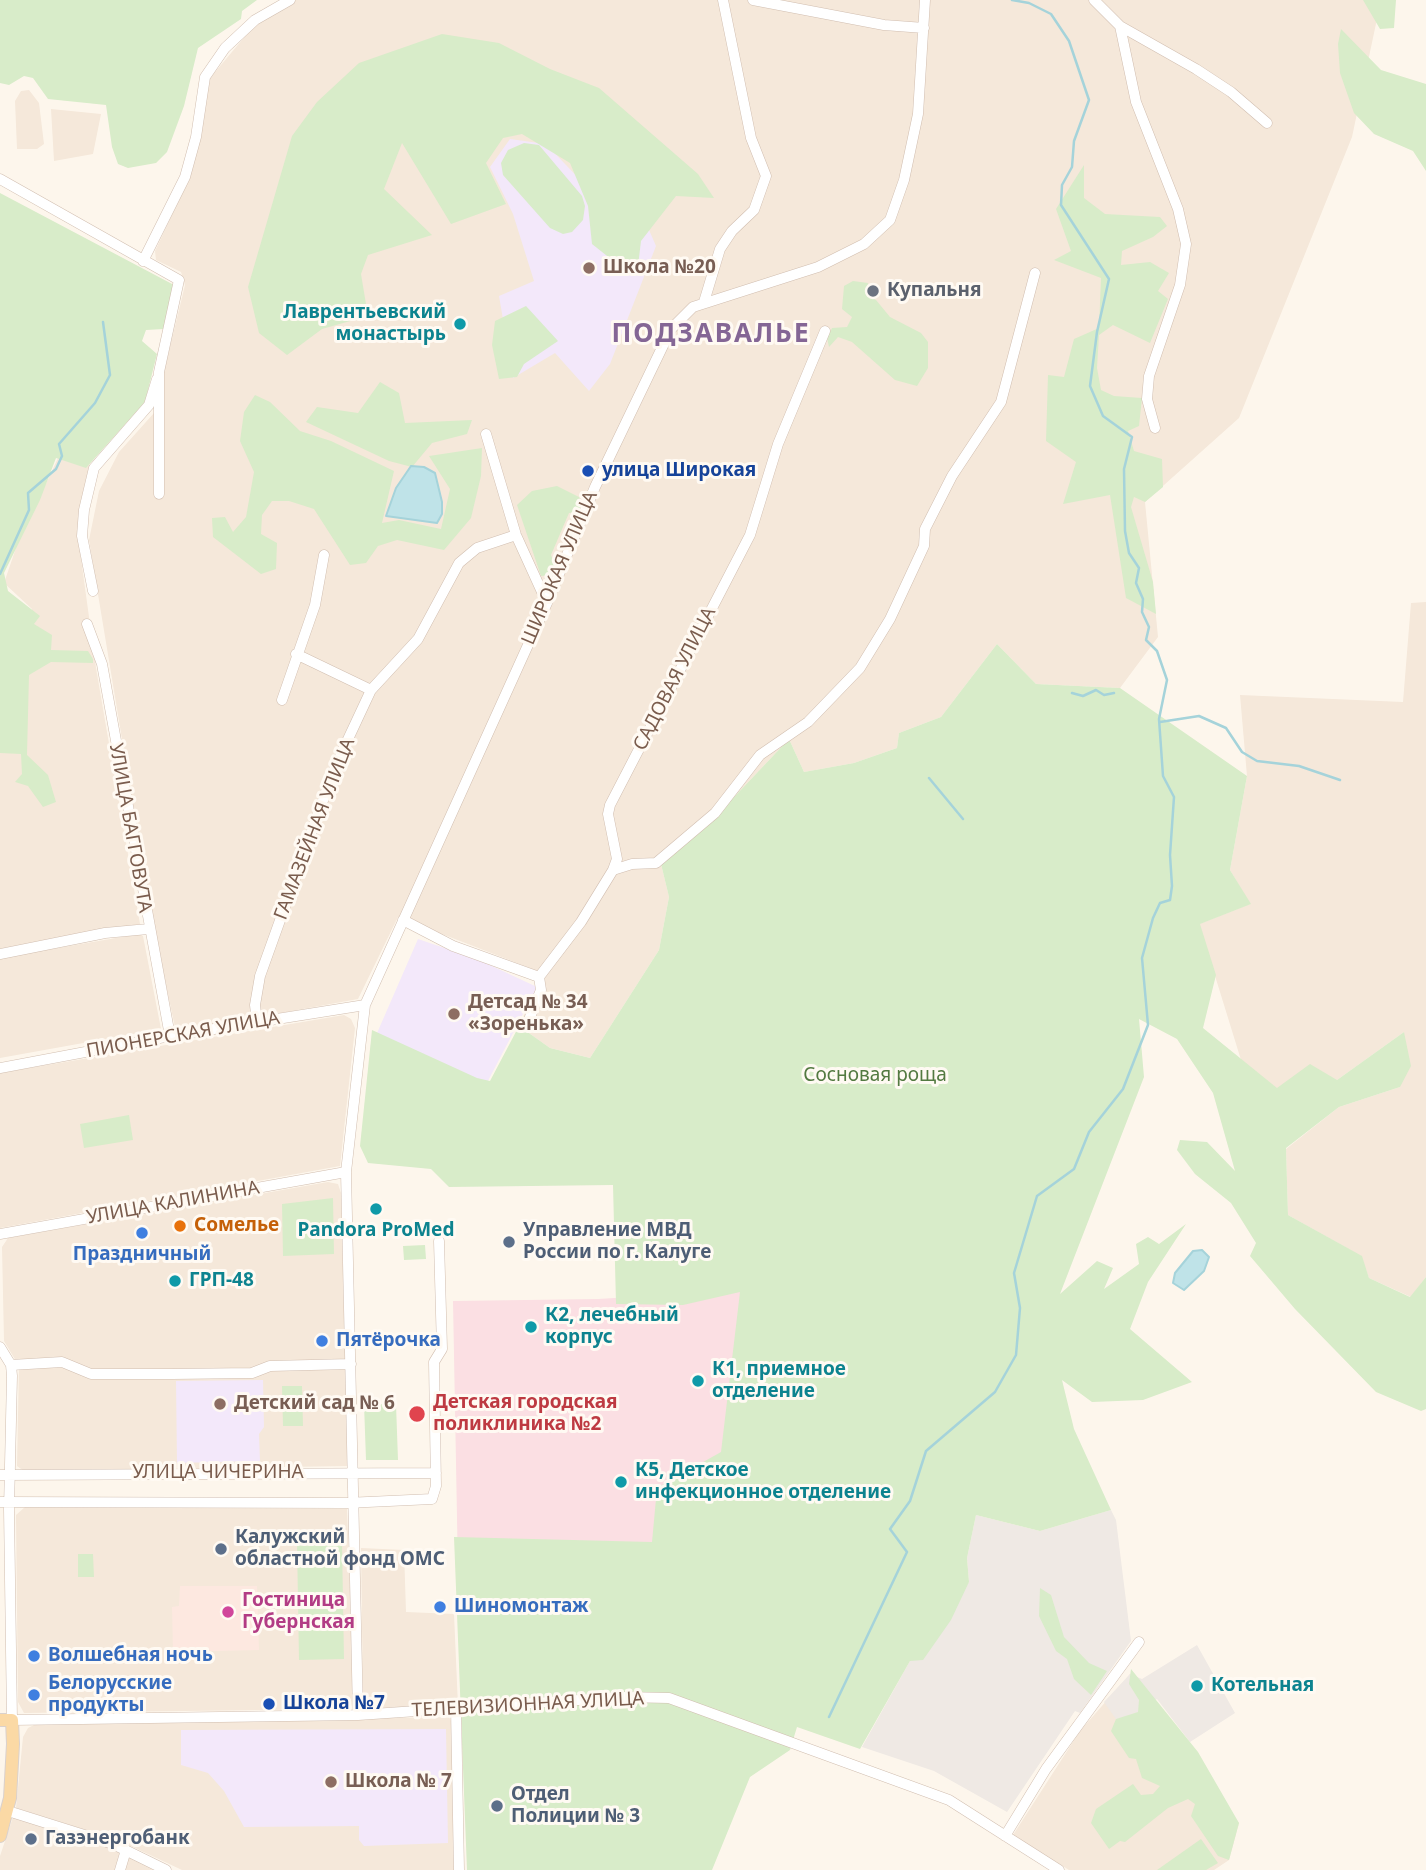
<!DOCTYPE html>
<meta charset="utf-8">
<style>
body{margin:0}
canvas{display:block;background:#fdf6ec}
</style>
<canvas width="1426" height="1870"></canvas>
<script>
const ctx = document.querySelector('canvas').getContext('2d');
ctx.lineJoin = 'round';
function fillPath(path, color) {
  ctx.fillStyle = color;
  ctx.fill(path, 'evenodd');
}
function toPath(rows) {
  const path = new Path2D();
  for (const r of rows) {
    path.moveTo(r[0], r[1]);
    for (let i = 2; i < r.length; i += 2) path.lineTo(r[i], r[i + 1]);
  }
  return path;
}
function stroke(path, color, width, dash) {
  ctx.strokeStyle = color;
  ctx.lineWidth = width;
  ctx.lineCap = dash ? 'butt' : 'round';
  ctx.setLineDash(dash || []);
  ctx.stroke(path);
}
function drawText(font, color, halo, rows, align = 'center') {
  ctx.font = font + ' "Noto Sans",sans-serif';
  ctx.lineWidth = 6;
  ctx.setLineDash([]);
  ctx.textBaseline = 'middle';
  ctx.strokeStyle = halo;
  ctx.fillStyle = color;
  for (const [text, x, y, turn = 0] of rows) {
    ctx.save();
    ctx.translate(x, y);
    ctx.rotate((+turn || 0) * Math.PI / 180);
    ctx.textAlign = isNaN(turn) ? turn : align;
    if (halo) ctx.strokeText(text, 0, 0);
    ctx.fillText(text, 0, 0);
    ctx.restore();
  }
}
fillPath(toPath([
 [296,0,1381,0,1352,137,1239,418,1145,502,1158,637,1120,688,1036,684,997,644,941,717,899,733,897,748,854,763,804,772,789,739,718,814,661,864,669,897,659,950,590,1058,550,1048,519,1026,543,973,398,917,358,999,181,1031,175,1027,152,920,89,540,99,491,119,452,154,413,185,285,181,272,156,260,155,251,189,179,210,78,258,21],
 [29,90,39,103,44,144,37,149,17,149,15,101,21,91],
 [51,109,101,114,93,154,54,161],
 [59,456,90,465,79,544,96,668,140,924,0,949,0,715,26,714,32,609,4,583,17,545],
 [1426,602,1426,1277,1411,1297,1369,1278,1361,1256,1288,1215,1286,1149,1339,1107,1400,1087,1404,1032,1337,1080,1277,1089,1241,1060,1199,924,1250,904,1230,870,1247,776,1240,695,1403,702,1411,603],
 [139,934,143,936,161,1029,0,1058,0,958],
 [344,1015,351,1019,355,1028,340,1166,0,1228,0,1073],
 [328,1182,338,1184,341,1193,348,1466,24,1471,17,1466,19,1366,4,1341,2,1247,8,1238],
 [25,1507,347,1509,354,1700,351,1706,344,1709,24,1713,18,1702,16,1515],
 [361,1548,404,1550,406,1612,454,1614,458,1706,374,1708,363,1697],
 [1130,1674,1239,1823,1229,1860,1214,1870,1069,1870,1013,1835,1080,1731],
 [449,1717,453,1725,454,1870,182,1870,118,1840,16,1808,23,1737,28,1728,36,1724],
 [13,1817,112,1847,160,1870,0,1870,0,1856]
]), '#f5e8da');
fillPath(toPath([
 [180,1586,257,1586,259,1650,173,1652,172,1607,179,1606]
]), '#fde8e0');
fillPath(toPath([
 [1111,1510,1116,1520,1131,1641,1080,1713,1075,1711,1007,1812,934,1771,862,1747,910,1661,969,1582,967,1558,976,1515,1040,1531],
 [1197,1645,1235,1713,1190,1742,1157,1699,1120,1725,1104,1702,1130,1674,1142,1679]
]), '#efe9e4');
fillPath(toPath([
 [510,139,546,144,607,208,643,216,656,246,610,364,589,391,555,353,513,378,499,296,534,281,513,214,490,167],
 [418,939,477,959,537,987,466,1123,374,1040],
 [263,1380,264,1427,259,1434,260,1461,177,1463,176,1381],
 [446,1729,448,1843,364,1846,359,1840,359,1826,244,1827,224,1791,208,1773,181,1765,181,1730]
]), '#f3e8fa');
fillPath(toPath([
 [747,1290,731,1474,669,1666,458,1572,453,1301,598,1299]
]), '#fbdfe3');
fillPath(toPath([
 [0,0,257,0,242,11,241,19,198,48,184,106,167,152,156,163,128,168,118,164,112,147,106,105,48,99,33,78,24,76,9,85,0,83],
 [1330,0,1396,0,1394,28,1380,29,1363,0],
 [1341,29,1381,70,1426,84,1426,171,1413,151,1374,134,1354,113,1340,73,1338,44],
 [442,34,499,43,550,69,599,88,698,174,714,198,676,196,641,241,638,266,616,263,592,244,588,206,570,163,522,134,503,138,486,163,506,204,451,224,402,143,384,189,432,235,368,255,361,274,368,316,322,329,287,355,259,333,248,287,292,136,317,102,359,63],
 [524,143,539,145,582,196,585,206,583,220,572,232,563,234,550,228,503,175,501,163,508,150],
 [1084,165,1084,198,1105,214,1160,217,1167,226,1153,237,1122,251,1121,265,1150,262,1169,273,1158,291,1168,299,1150,343,1113,325,1099,335,1097,368,1101,390,1114,396,1142,398,1139,426,1128,431,1134,451,1162,459,1163,487,1145,502,1134,497,1131,507,1153,582,1156,614,1126,598,1110,495,1063,504,1076,462,1046,441,1048,375,1064,377,1074,339,1099,328,1101,278,1054,260,1071,251,1056,209],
 [0,193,174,285,164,329,146,330,142,341,157,354,145,402,86,468,56,458,40,500,4,573,8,591,40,616,34,624,52,635,51,650,88,651,93,659,93,663,51,662,29,675,27,755,48,775,56,802,43,807,28,786,15,782,22,774,21,754,0,753],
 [853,281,868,283,866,295,876,300,890,317,921,333,928,342,928,368,917,386,895,380,852,342,838,337,829,347,827,338,832,328,847,327,852,317,842,309,844,286],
 [526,306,558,341,524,364,517,377,499,379,492,345,495,321],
 [380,382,399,393,405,423,472,420,467,434,432,443,412,467,389,461,306,422,317,407,358,413],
 [255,395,270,402,300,431,331,441,394,471,382,523,399,520,441,529,450,489,429,456,482,448,481,476,471,518,444,550,397,540,378,546,366,563,350,565,314,509,289,501,272,501,262,515,261,534,277,543,276,569,261,574,213,537,212,518,225,517,233,532,246,517,254,472,240,441,244,412],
 [557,486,579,497,582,506,580,512,569,513,551,555,556,567,554,575,541,576,517,505,532,491],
 [997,644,1036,684,1120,688,1247,776,1230,870,1251,904,1200,924,1216,975,1203,1028,1277,1088,1310,1064,1337,1080,1404,1032,1411,1066,1400,1087,1339,1107,1286,1148,1288,1215,1362,1256,1369,1278,1410,1297,1426,1277,1426,1409,1421,1411,1376,1392,1295,1309,1250,1256,1256,1243,1231,1203,1195,1174,1177,1150,1180,1140,1207,1142,1235,1171,1213,1093,1177,1039,1139,1019,1144,1077,1060,1294,1097,1261,1113,1268,1104,1289,1139,1264,1136,1244,1148,1237,1159,1244,1186,1224,1148,1282,1130,1329,1192,1382,1143,1400,1092,1402,1062,1380,1074,1429,1111,1510,1040,1531,976,1515,967,1558,969,1582,951,1620,923,1660,910,1661,860,1749,797,1727,790,1750,750,1777,712,1870,467,1870,454,1537,652,1542,657,1488,721,1452,740,1292,683,1305,616,1304,613,1185,449,1187,431,1169,368,1163,360,1146,372,1030,477,1078,490,1081,519,1026,550,1048,590,1058,659,950,669,897,661,864,718,814,789,739,804,772,854,763,897,748,899,733,941,717],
 [129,1115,133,1140,84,1148,80,1124],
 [333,1198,334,1254,283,1256,282,1204],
 [425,1245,426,1259,404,1260,403,1246],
 [282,1386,302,1386,303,1426,283,1426],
 [364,1404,396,1404,398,1460,366,1460],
 [342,1542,344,1659,299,1660,297,1543],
 [78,1554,93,1554,94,1577,78,1577],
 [1040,1588,1051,1595,1064,1637,1089,1663,1107,1671,1091,1695,1074,1679,1067,1659,1056,1651,1039,1616],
 [1131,1669,1198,1752,1239,1823,1229,1860,1218,1856,1191,1816,1195,1804,1188,1799,1168,1808,1125,1842,1120,1841,1109,1849,1091,1823,1096,1809,1133,1784,1141,1795,1153,1794,1160,1786,1142,1778,1136,1759,1129,1758,1111,1731,1116,1719,1138,1712,1139,1700,1129,1684],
 [1201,1839,1218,1863,1206,1870,1157,1870]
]), '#d8ecc9');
const water = toPath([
 [411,466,424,467,435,473,442,502,442,514,437,523,386,516,396,488,411,466],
 [1202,1250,1209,1257,1204,1271,1184,1290,1173,1283,1175,1273,1193,1251,1202,1250]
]);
fillPath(water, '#bfe3e8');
stroke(water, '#a5d3da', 2);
stroke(toPath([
 [0,574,29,510,28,493,56,469,62,456,59,444,95,403,110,375,103,322],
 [1072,693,1083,696,1096,690,1104,695,1114,693],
 [1160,722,1199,716,1226,728,1242,752,1257,761,1299,766,1340,780],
 [929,778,963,819],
 [829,1717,907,1552,890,1529,910,1501,926,1451,995,1392,1016,1355,1020,1308,1014,1273,1037,1196,1074,1169,1089,1132,1123,1089,1148,1025,1142,958,1153,918,1160,903,1170,900,1172,886,1170,855,1174,797,1163,776,1159,719,1167,680,1157,651,1146,640,1149,627,1142,612,1143,599,1136,583,1139,568,1129,553,1125,531,1124,469,1132,437,1103,416,1090,386,1097,332,1109,279,1061,205,1062,185,1072,167,1074,141,1089,100,1069,41,1051,14,1029,3,1012,0]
]), '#a5d3da', 2.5);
const minor = toPath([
 [753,0,884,25,924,28],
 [1094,0,1120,26,1136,102,1178,209,1186,244,1180,285,1149,376,1147,399,1155,428],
 [1120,26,1196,69,1231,92,1267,123],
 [0,179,179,280,159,372,159,494],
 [143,261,185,177,196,137,205,77,225,48,255,20,290,0],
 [704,302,720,249,732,231,754,210,766,176,751,138,723,0],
 [486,434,516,535,547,603],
 [93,591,82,536,84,510,94,468,149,405,157,379],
 [87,624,102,664,170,1036],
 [296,654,371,690],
 [282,700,315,605,324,555],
 [613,870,632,864,656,863,715,813,760,755,808,722,860,668,890,619,924,546,925,529,952,476,1001,402,1035,273],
 [403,920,453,946,539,977],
 [0,954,105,933,148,929],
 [530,1017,541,990,539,977,581,922,613,870,617,859,608,814,610,805,750,535,778,444,825,331],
 [257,1022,255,1005,260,976,335,767,371,690,418,639,459,563,477,548,516,535],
 [0,1068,170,1036,365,1005],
 [0,1234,346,1172],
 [0,1347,11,1365,12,1376,9,1509,12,1720,358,1715,623,1697,669,1698,949,1800,1059,1870],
 [11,1365,62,1362,91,1374,172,1374,252,1373,270,1366,351,1364],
 [0,1475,436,1473],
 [0,1502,346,1503,432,1499,436,1486,434,1362,442,1349,439,1241],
 [456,1709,459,1870],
 [358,1715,346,1172,365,1005,547,603,595,487,671,329,693,307,818,267,864,244,890,220,904,180,918,114,925,0],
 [8,1811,113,1844,166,1870],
 [1005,1836,1046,1769,1139,1642],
 [120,1870,126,1850]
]);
const major = toPath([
 [0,1720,12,1720,13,1744,10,1798,0,1836]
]);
stroke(minor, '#d1beb0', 11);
stroke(major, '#dad1cd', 14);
stroke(minor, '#fff', 10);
stroke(major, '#fbd9a5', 12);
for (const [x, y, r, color] of [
 [589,268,7,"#8d6e63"],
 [873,291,7,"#6b7280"],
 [460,324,7,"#0f9aa8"],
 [588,471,7,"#1a4fb4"],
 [454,1014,7,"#8d6e63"],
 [376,1209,7,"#0f9aa8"],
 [180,1226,7,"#e8710a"],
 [142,1233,7,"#3f7fe0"],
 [509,1242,7,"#5c6f8a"],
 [175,1281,7,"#0f9aa8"],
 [531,1327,7,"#0f9aa8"],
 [322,1341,7,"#3f7fe0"],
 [698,1381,7,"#0f9aa8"],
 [220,1404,7,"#8d6e63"],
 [417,1414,9,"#e0444e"],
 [621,1482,7,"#0f9aa8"],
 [221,1549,7,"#5c6f8a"],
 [440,1607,7,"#3f7fe0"],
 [228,1612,7,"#d1479c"],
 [34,1656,7,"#3f7fe0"],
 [1197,1686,7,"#0f9aa8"],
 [34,1695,7,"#3f7fe0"],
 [269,1704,7,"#1a4fb4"],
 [331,1782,7,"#8d6e63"],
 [497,1806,7,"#5c6f8a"],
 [31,1839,7,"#5c6f8a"]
]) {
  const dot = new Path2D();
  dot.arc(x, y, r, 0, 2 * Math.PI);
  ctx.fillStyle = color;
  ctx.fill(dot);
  stroke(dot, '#fffaf3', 2.5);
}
drawText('bold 19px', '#785e54', '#fffaf3', [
 ["Школа №20",603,268],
 ["Детсад № 34",468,1003],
 ["«Зоренька»",468,1025],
 ["Детский сад № 6",234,1404],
 ["Школа № 7",345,1782]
], 'left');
drawText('bold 19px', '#5b616d', '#fffaf3', [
 ["Купальня",887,291]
], 'left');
drawText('bold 19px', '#0d838f', '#fffaf3', [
 ["Лаврентьевский",446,313,"right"],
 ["монастырь",446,335,"right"],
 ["Pandora ProMed",376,1231,"center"],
 ["ГРП-48",189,1281],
 ["К2, лечебный",545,1316],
 ["корпус",545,1338],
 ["К1, приемное",712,1370],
 ["отделение",712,1392],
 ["К5, Детское",635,1471],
 ["инфекционное отделение",635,1493],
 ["Котельная",1211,1686]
], 'left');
drawText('bold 19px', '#164399', '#fffaf3', [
 ["улица Широкая",602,471],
 ["Школа №7",283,1704]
], 'left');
drawText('19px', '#7a5c4d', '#fffaf3', [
 ["ШИРОКАЯ УЛИЦА",560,568,-67],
 ["САДОВАЯ УЛИЦА",675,679,-63],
 ["УЛИЦА БАГГОВУТА",130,828,80],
 ["ГАМАЗЕЙНАЯ УЛИЦА",315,829,-69],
 ["ПИОНЕРСКАЯ УЛИЦА",183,1035,-10],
 ["УЛИЦА КАЛИНИНА",173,1203,-10],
 ["УЛИЦА ЧИЧЕРИНА",218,1473],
 ["ТЕЛЕВИЗИОННАЯ УЛИЦА",528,1705,-3]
]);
drawText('19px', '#537a41', '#fffaf3', [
 ["Сосновая роща",875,1076]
]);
drawText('bold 19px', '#c56008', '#fffaf3', [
 ["Сомелье",194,1226]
], 'left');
drawText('bold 19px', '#4e5e75', '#fffaf3', [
 ["Управление МВД",523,1231],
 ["России по г. Калуге",523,1253],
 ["Калужский",235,1538],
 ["областной фонд ОМС",235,1560],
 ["Отдел",511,1795],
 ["Полиции № 3",511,1817],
 ["Газэнергобанк",45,1839]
], 'left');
drawText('bold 19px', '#366cbe', '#fffaf3', [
 ["Праздничный",142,1255,"center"],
 ["Пятёрочка",336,1341],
 ["Шиномонтаж",454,1607],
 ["Волшебная ночь",48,1656],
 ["Белорусские",48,1684],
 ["продукты",48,1706]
], 'left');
drawText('bold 19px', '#be3a42', '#fffaf3', [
 ["Детская городская",433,1403],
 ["поликлиника №2",433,1425]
], 'left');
drawText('bold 19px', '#b23c85', '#fffaf3', [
 ["Гостиница",242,1601],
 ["Губернская",242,1623]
], 'left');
ctx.letterSpacing = '2px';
drawText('bold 26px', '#846695', '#fffaf3', [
 ["ПОДЗАВАЛЬЕ",711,335]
]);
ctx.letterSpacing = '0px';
</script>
